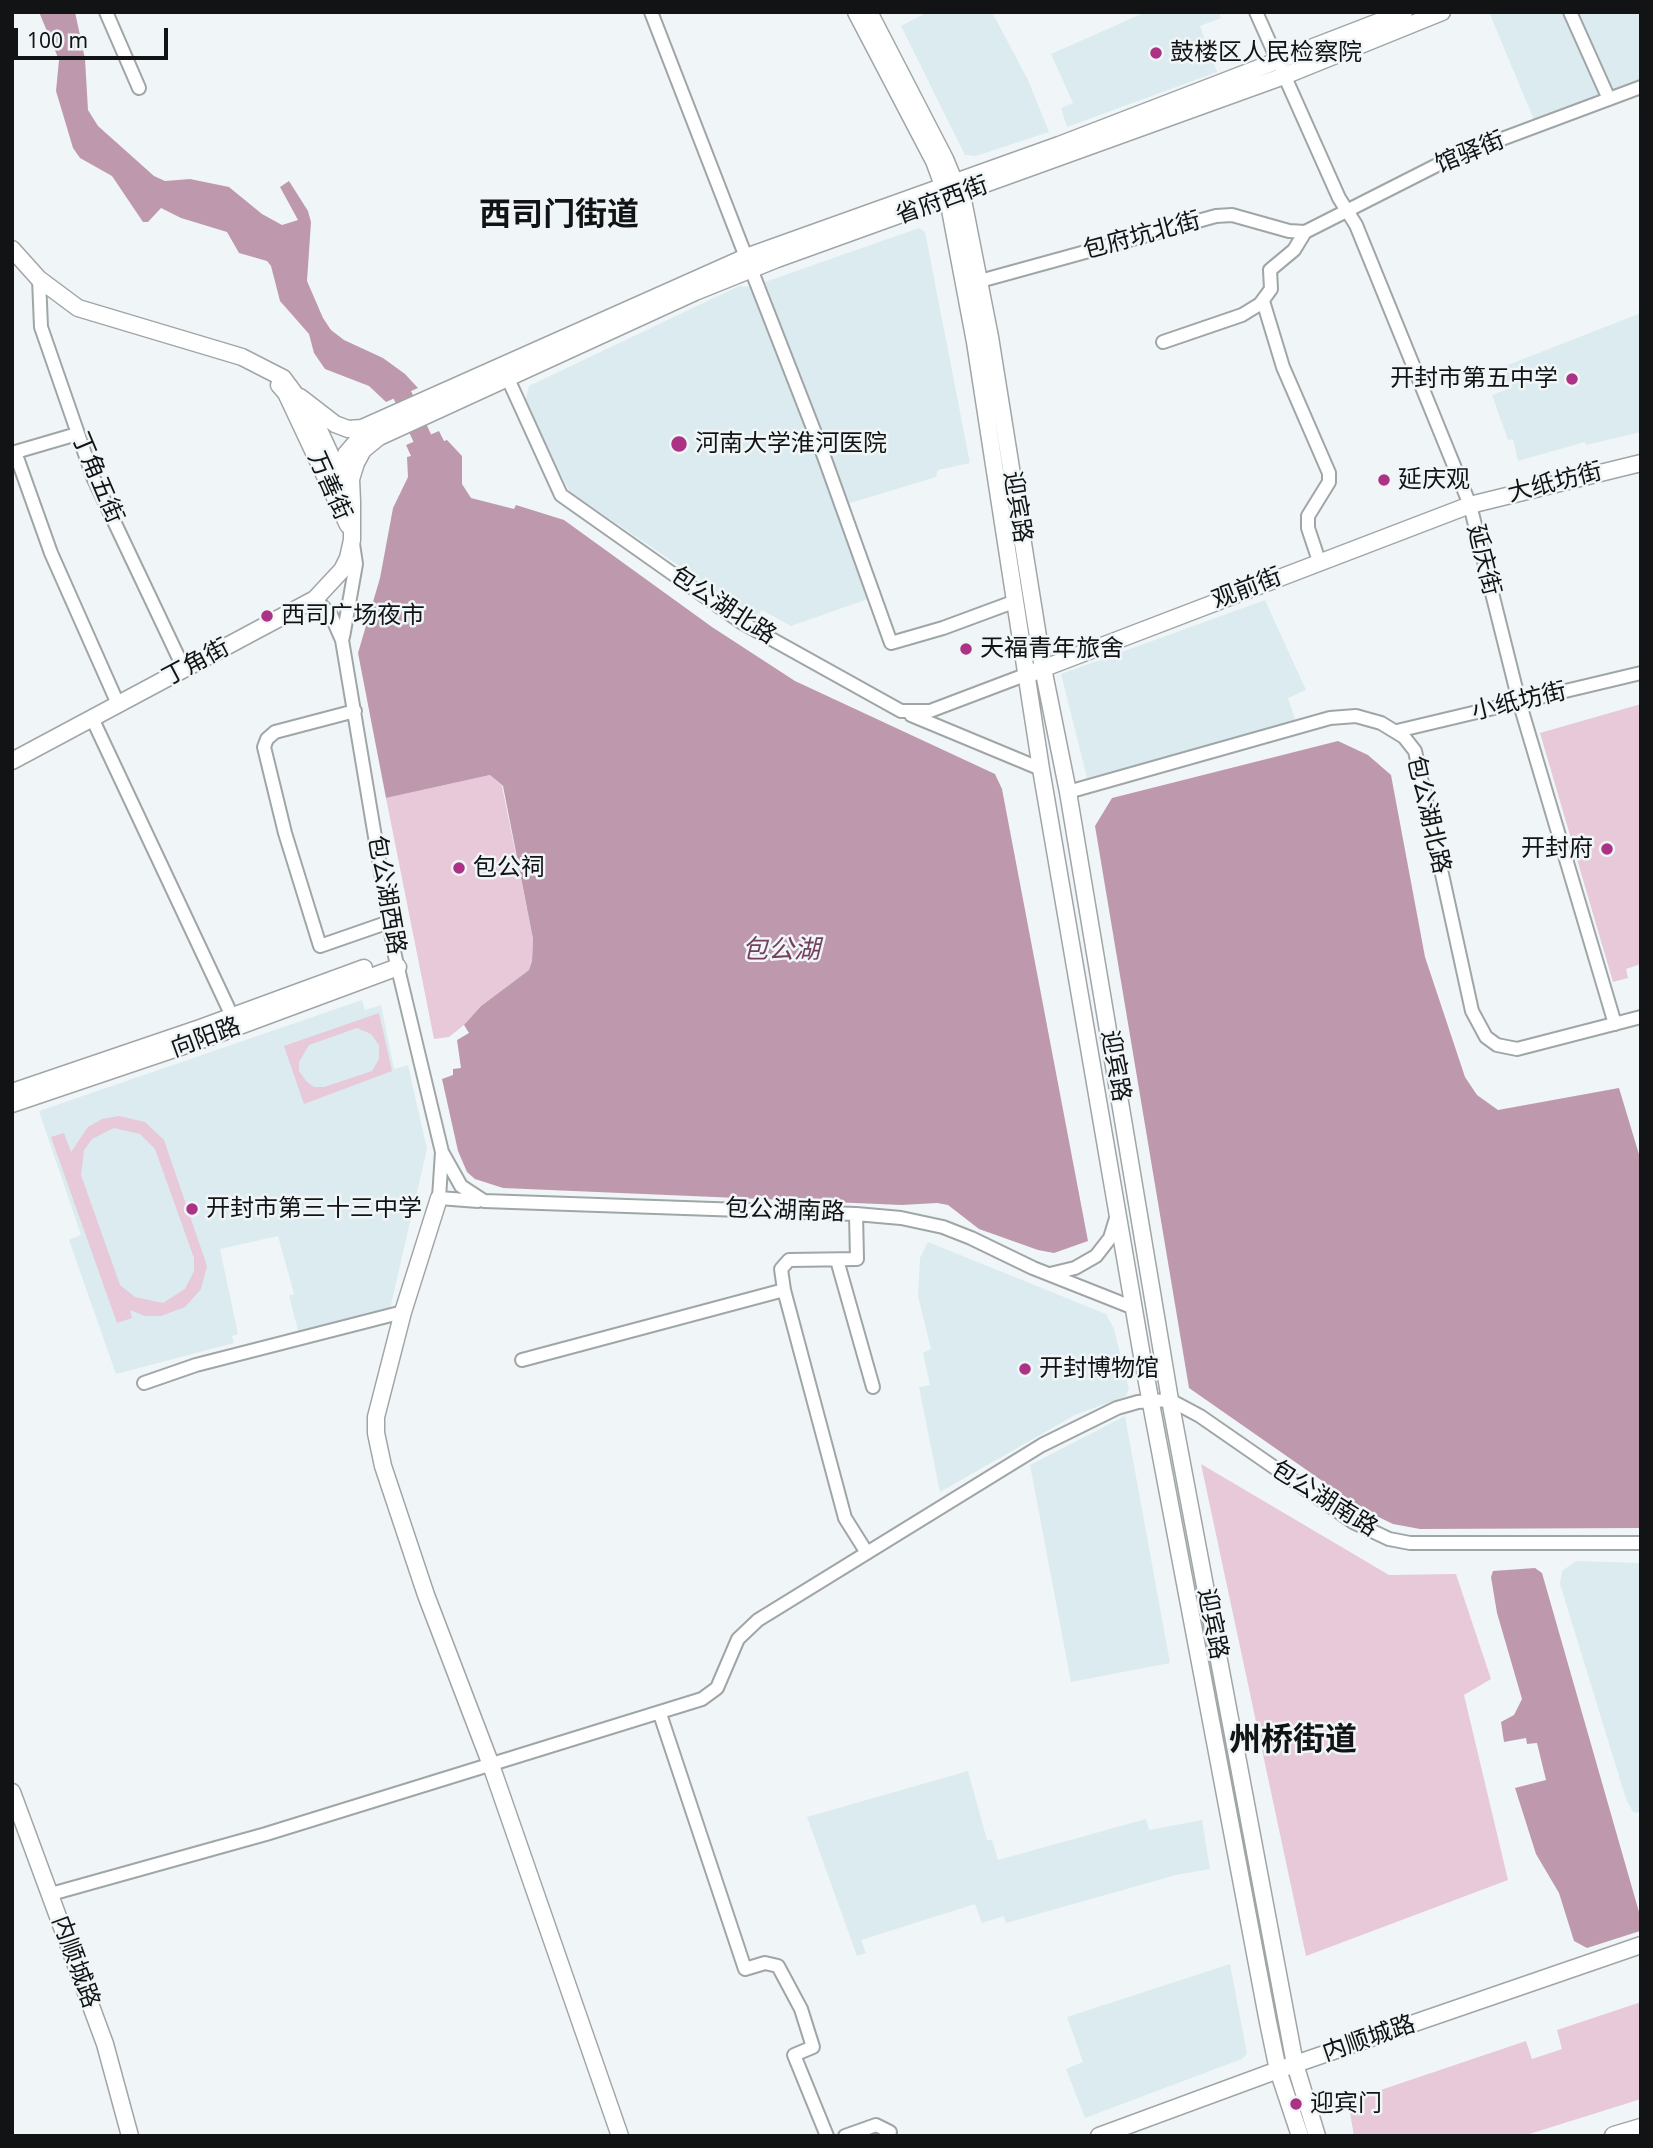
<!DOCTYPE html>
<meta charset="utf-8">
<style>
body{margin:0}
#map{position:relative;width:1653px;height:2148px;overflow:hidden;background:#f0f6f7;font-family:"Noto Sans",sans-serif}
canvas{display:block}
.frame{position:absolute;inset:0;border:14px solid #121314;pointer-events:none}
.scale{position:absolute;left:14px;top:28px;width:154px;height:32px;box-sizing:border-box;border:4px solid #121314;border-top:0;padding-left:9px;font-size:21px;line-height:24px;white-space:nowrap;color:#121314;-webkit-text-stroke:5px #f0f6f7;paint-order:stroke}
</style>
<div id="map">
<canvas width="1653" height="2148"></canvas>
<div class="frame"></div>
<div class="scale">100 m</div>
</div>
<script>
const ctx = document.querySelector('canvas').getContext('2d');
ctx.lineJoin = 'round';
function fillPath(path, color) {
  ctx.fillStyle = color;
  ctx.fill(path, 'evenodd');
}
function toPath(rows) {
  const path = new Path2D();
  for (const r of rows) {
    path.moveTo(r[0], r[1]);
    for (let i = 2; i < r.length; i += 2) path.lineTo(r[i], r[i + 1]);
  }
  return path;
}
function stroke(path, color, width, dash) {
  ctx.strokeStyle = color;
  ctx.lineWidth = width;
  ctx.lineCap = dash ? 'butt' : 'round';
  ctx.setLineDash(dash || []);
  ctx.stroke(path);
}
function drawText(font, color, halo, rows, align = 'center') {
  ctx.font = font + ' "Noto Sans","Noto Sans SC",sans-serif';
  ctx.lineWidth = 5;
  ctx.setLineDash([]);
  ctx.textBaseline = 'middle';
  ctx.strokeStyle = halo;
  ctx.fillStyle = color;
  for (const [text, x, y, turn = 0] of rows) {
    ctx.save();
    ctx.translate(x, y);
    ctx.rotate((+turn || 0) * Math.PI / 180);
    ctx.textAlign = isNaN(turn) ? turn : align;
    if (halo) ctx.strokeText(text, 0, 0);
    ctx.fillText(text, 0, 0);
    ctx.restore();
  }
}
fillPath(toPath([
 [928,12,992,12,1028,80,1049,132,976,156,965,155,901,26],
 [1146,12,1219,12,1221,18,1200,26,1217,72,1067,127,1061,108,1073,103,1051,54],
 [1489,12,1641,12,1641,82,1534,120],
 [919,228,925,232,970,463,938,470,936,477,847,504,765,282],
 [739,286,753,287,838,509,868,599,791,626,762,610,756,618,570,492,525,403,529,386],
 [1641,313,1641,432,1586,445,1585,442,1518,461,1513,439,1508,440,1492,395,1508,389,1500,368],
 [1265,600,1306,690,1288,698,1296,722,1087,778,1061,674],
 [362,1000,365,1010,381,1005,394,1069,408,1065,427,1149,389,1313,299,1334,289,1296,294,1294,278,1236,220,1249,238,1334,232,1336,234,1343,116,1374,69,1240,81,1235,39,1111],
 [928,1242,1106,1314,1114,1329,1129,1389,1126,1396,1075,1415,940,1492,919,1387,930,1385,923,1353,931,1349,918,1296,920,1258],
 [1125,1416,1170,1663,1071,1682,1030,1465],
 [1576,1561,1641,1563,1641,1813,1633,1812,1626,1799,1560,1584,1562,1571],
 [968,1771,987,1840,992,1840,998,1860,1146,1819,1149,1830,1202,1820,1210,1869,1176,1875,1006,1923,1004,1916,982,1923,975,1904,861,1940,866,1953,857,1956,807,1817],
 [1230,1964,1247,2054,1242,2059,1085,2118,1066,2069,1083,2062,1067,2017]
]), '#dcebef');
fillPath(toPath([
 [1641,704,1641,964,1626,969,1628,978,1613,982,1540,733],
 [490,775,502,786,533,939,532,961,529,970,481,1006,464,1025,449,1037,434,1039,386,798],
 [379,1013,392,1071,304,1104,284,1046],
 [357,1028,371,1034,379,1045,379,1059,372,1071,324,1087,314,1087,306,1081,299,1071,299,1062,309,1045],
 [119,1116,145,1122,164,1140,207,1266,201,1289,185,1307,161,1316,145,1316,130,1310,132,1318,117,1323,51,1137,64,1133,71,1152,88,1127,102,1119],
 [114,1128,140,1134,155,1149,194,1258,194,1271,185,1289,163,1303,135,1297,120,1285,81,1175,84,1150,92,1139],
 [1201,1464,1389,1575,1456,1574,1491,1679,1464,1695,1508,1880,1306,1956],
 [1641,2002,1641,2099,1523,2136,1354,2136,1348,2101,1526,2041,1532,2059,1562,2049,1557,2030]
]), '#e7c9d9');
fillPath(toPath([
 [39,12,75,12,85,59,88,110,98,126,154,176,165,181,190,179,229,187,262,214,282,225,298,220,280,187,289,181,308,211,311,222,307,281,323,318,331,330,344,340,383,358,405,374,418,388,386,402,369,386,325,369,314,353,309,334,280,301,271,266,267,261,239,253,227,232,181,218,161,208,148,222,143,222,112,176,80,158,73,148,56,91,59,60],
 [439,431,444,441,447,440,462,456,462,484,471,498,514,509,516,505,564,520,712,627,795,681,995,774,1002,789,1088,1241,1054,1253,1038,1250,979,1229,948,1205,937,1203,902,1205,503,1188,475,1179,467,1172,458,1151,442,1079,453,1075,453,1069,461,1068,457,1040,469,1033,464,1025,481,1006,529,970,532,961,533,939,503,786,490,775,386,798,358,653,380,578,393,508,408,477,407,457,411,456,406,445],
 [1338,741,1368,755,1391,775,1425,957,1465,1077,1477,1095,1498,1110,1619,1088,1641,1161,1641,1528,1420,1529,1393,1524,1364,1510,1189,1388,1095,826,1112,798],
 [1535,1568,1542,1573,1641,1919,1640,1931,1587,1948,1574,1941,1559,1893,1536,1854,1515,1788,1546,1780,1537,1743,1527,1744,1526,1738,1504,1742,1501,1722,1514,1715,1522,1699,1497,1613,1491,1577,1493,1571]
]), '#be99ae');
stroke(toPath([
 [387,376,396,381,431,457]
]), '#be99ae', 19);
const street = toPath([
 [106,12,139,88],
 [651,12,746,257],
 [1256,12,1339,198,1356,225,1470,505,1519,701,1615,1024],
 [1570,12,1609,99],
 [751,269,822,451,891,643,943,628,1016,601],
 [39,279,41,327,93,477,184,669],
 [980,281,1216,216,1232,215,1289,231,1305,232,1451,158,1641,87],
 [1263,301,1283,367,1329,473,1329,482,1308,516,1308,528,1319,561],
 [1163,342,1242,315,1260,304,1271,289,1270,270,1294,250,1305,232],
 [504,370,561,495,741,622,901,711,930,711,1025,675],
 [15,452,51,553,118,704],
 [12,453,77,434],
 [315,599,331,615,342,640,395,956,442,1152,439,1198,478,1201],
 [343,637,356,564,353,544],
 [355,711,275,732,267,739,264,747,285,833,320,946,389,922],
 [911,715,1041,769],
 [92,718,232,1016],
 [1397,731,1641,673],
 [1068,792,1330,718,1356,716,1381,723,1404,737,1415,751,1472,1011,1486,1037,1497,1045,1517,1049,1641,1017],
 [442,1152,461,1186,484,1201,856,1214,901,1218,943,1227,971,1238,1033,1268,1134,1308],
 [837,1260,873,1387],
 [1050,1274,1075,1268,1096,1256,1110,1238,1117,1215],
 [784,1290,845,1518,867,1553],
 [522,1360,784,1290,781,1269,789,1260,857,1259,856,1214],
 [144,1383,196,1365,403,1312],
 [660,1714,745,1969,765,1963,778,1966,801,2009,813,2047,794,2055,827,2136],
 [51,1894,266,1834,702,1699,717,1688,738,1639,758,1620,1042,1445,1117,1408,1138,1402,1170,1400,1200,1416,1353,1522,1389,1539,1410,1543,1641,1543],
 [845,2136,876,2125,890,2132]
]);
const secondary = toPath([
 [856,12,934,161,948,199,975,342,1041,769,1142,1356,1268,2022,1278,2070,1300,2136],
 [869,12,945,159,964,205,990,337,1043,668,1068,792,1170,1400,1295,2064,1317,2136],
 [12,249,39,279,78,308,242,357,283,378,315,421,352,502,352,540,348,558,342,570,315,599,12,761],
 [279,385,286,393,348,525],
 [300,397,335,424,348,429,362,428,746,257,1059,145,1404,12],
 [343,478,346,454,370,426],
 [352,502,351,479,356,463,363,450,379,437,695,292,777,259,1284,76,1442,12],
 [1034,672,1470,505,1641,463],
 [12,1092,203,1027,364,968],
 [12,1104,207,1038,398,967],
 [439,1198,403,1312,376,1417,376,1433,383,1466,426,1595,491,1765,620,2136],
 [12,1792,105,2044,130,2136],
 [1099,2136,1278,2070,1641,1945]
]);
const primary = toPath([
 [1614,2136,1641,2128]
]);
stroke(street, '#a0a5a7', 16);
stroke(secondary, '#a0a5a7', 19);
stroke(primary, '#a0a5a7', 21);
stroke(street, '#fff', 12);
stroke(secondary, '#fff', 16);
stroke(primary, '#fff', 18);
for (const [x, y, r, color] of [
 [1156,53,7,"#ac3285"],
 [1572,379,7,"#ac3285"],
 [679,444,9,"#ac3285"],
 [1384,480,7,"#ac3285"],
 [267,616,7,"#ac3285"],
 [966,649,7,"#ac3285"],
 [1607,849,7,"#ac3285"],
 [459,868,7,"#ac3285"],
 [192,1209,7,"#ac3285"],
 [1025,1369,7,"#ac3285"],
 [1296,2104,7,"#ac3285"]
]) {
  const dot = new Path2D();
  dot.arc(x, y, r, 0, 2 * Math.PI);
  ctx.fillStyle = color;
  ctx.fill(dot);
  stroke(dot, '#f0f6f7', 2.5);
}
drawText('24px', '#121314', '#f0f6f7', [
 ["鼓楼区人民检察院",1170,53],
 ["开封市第五中学",1558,379,"right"],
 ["河南大学淮河医院",695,444],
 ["延庆观",1398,480],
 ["西司广场夜市",281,616],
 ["天福青年旅舍",980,649],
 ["开封府",1593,849,"right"],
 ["包公祠",473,868],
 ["开封市第三十三中学",206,1209],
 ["开封博物馆",1039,1369],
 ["迎宾门",1310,2104]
], 'left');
drawText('24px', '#121314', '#f0f6f7', [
 ["馆驿街",1470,153,-22],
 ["省府西街",942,201,-20],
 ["包府坑北街",1142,236,-15],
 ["丁角五街",97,478,67],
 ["大纸坊街",1555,483,-14],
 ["万善街",329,486,66],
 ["迎宾路",1017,507,81],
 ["延庆街",1483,560,76],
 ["观前街",1247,589,-21],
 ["包公湖北路",723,606,33],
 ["丁角街",196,663,-28],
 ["小纸坊街",1519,702,-13],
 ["包公湖北路",1428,815,77],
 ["包公湖西路",386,895,80],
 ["向阳路",206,1038,-20],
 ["迎宾路",1115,1066,80],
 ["包公湖南路",785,1211,2],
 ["包公湖南路",1324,1499,32],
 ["迎宾路",1212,1624,79],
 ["内顺城路",75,1962,70],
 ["内顺城路",1369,2039,-19]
]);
drawText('italic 26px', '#73405f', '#f0f6f7', [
 ["包公湖",781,951]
]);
drawText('bold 32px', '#121314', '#f0f6f7', [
 ["西司门街道",559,216],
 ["州桥街道",1293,1741]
]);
</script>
